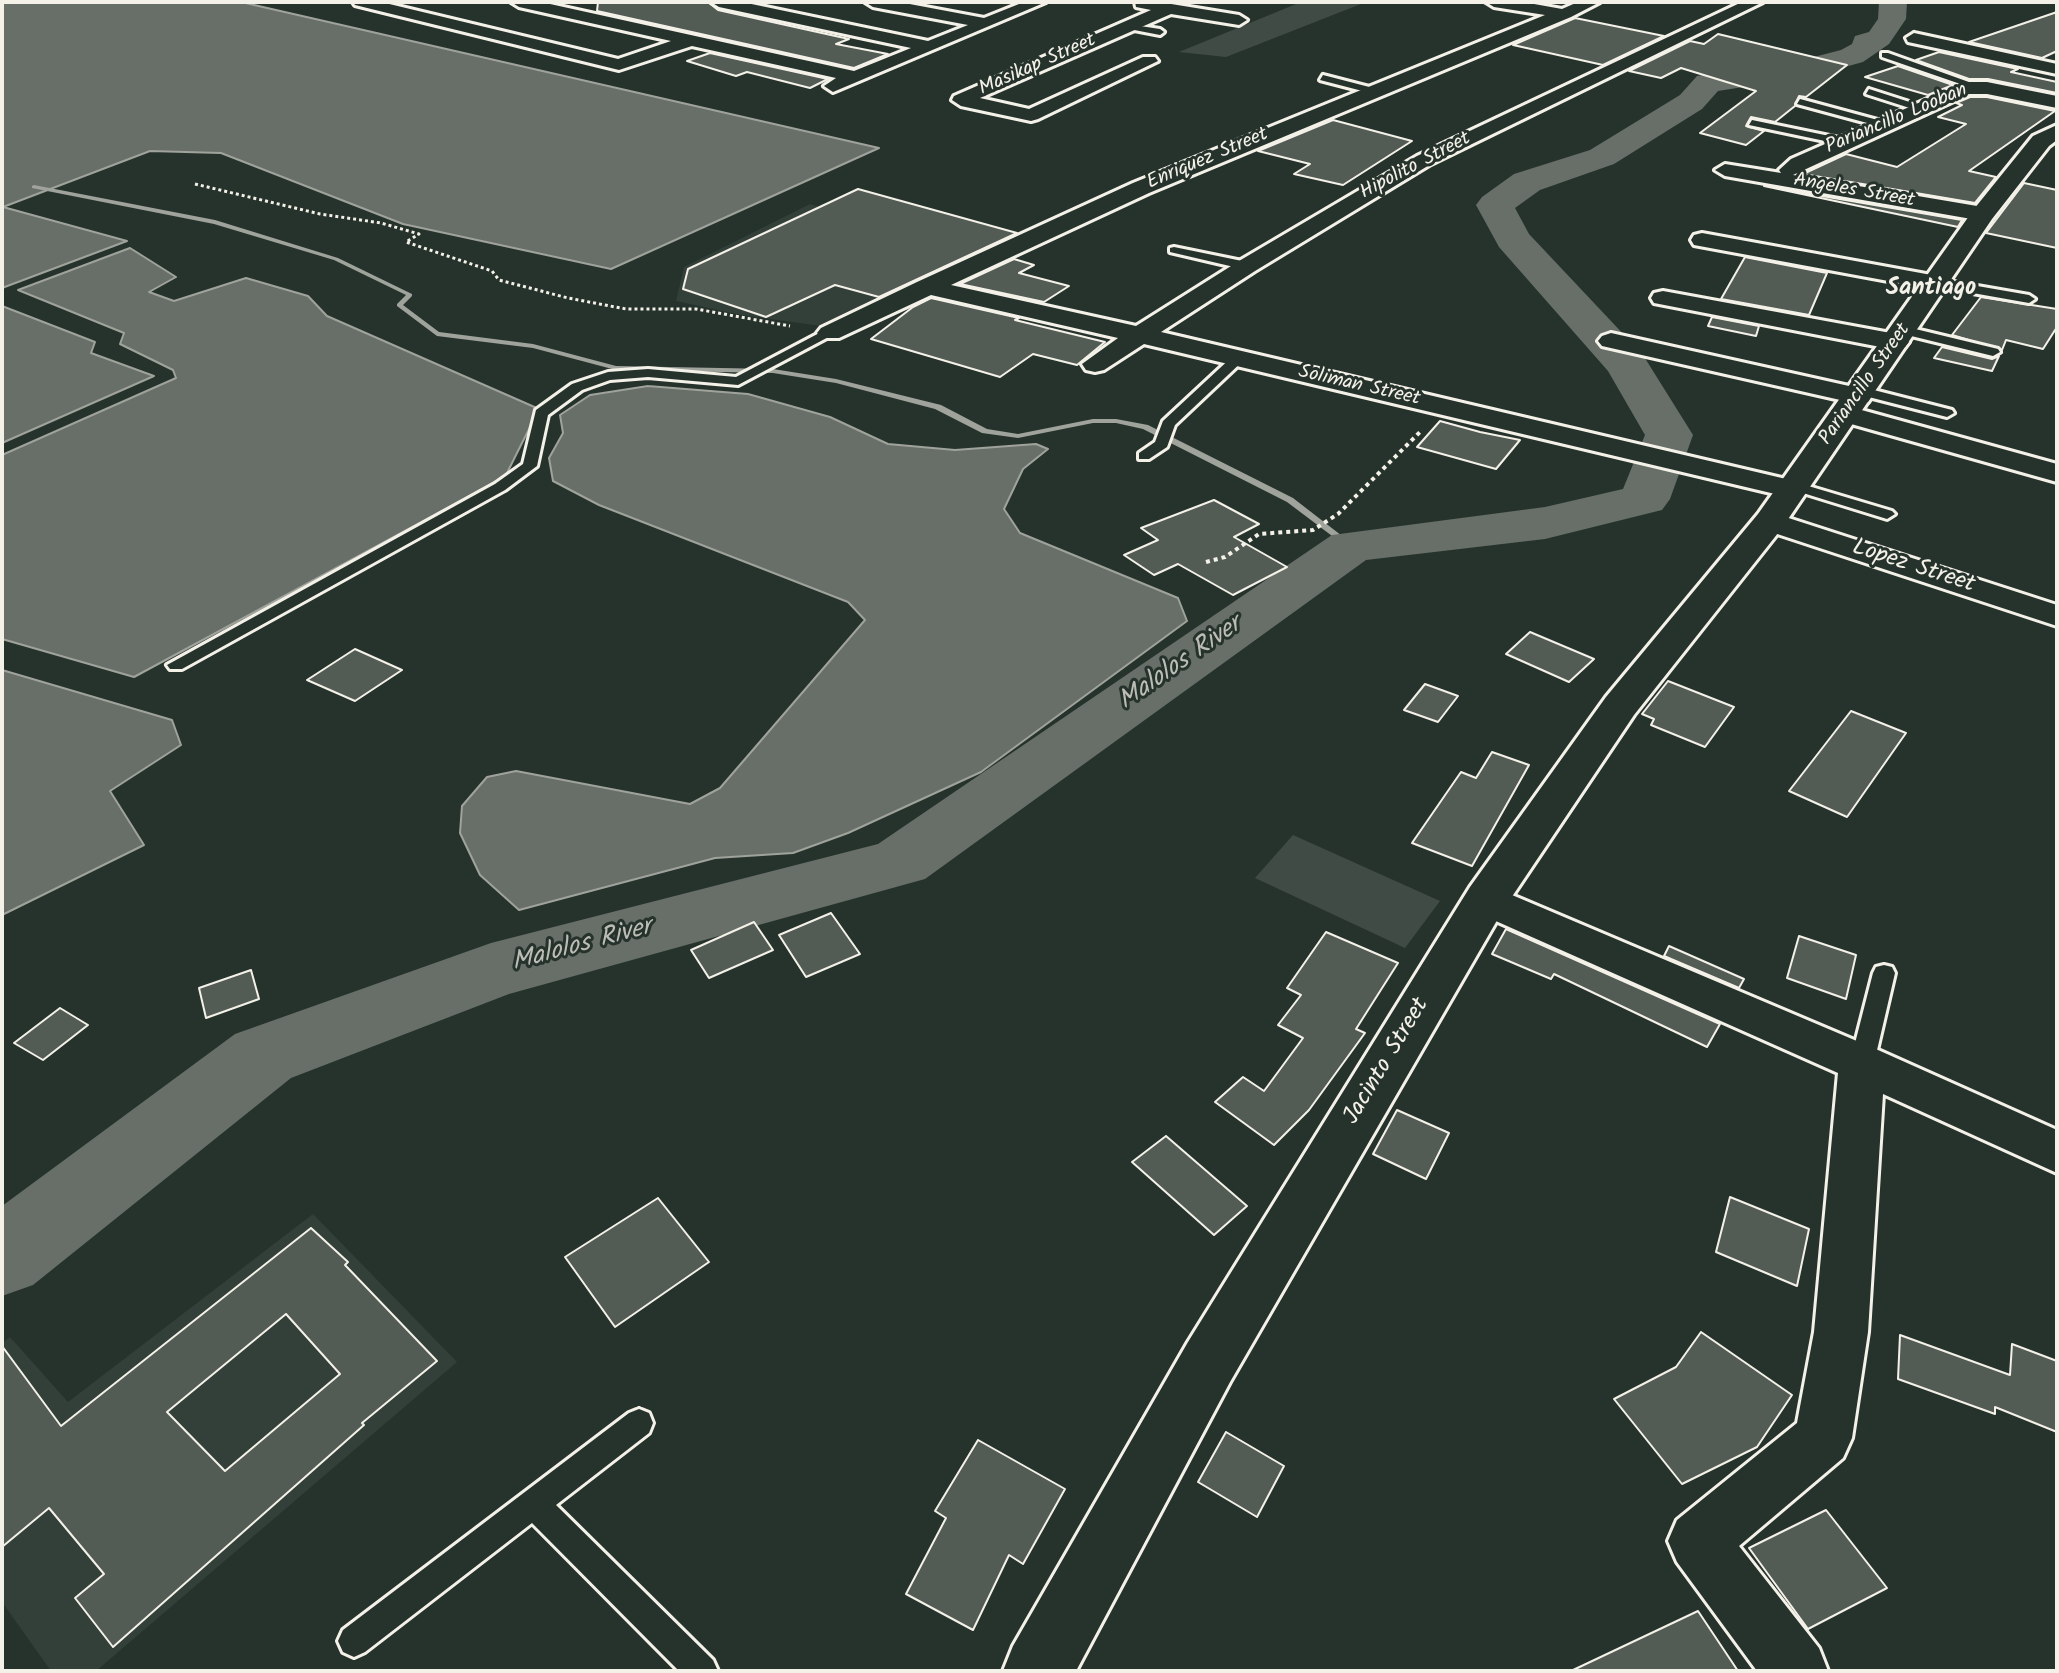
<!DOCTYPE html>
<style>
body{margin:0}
#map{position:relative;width:2059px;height:1673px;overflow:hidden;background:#26332d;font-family:Kalam,sans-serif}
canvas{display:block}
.frame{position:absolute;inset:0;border:4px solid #f4f1e8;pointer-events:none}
</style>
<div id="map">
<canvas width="2059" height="1673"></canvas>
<div class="frame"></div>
</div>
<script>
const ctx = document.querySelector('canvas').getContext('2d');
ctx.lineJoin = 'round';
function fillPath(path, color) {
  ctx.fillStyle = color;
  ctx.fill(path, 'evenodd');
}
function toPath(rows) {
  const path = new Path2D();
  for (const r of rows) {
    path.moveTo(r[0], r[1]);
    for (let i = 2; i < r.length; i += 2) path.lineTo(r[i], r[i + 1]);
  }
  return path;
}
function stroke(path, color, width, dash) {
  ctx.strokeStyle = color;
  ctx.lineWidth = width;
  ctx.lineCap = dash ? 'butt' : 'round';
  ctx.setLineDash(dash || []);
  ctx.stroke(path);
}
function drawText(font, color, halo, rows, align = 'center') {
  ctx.font = font + ' Kalam,sans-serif';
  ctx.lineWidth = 6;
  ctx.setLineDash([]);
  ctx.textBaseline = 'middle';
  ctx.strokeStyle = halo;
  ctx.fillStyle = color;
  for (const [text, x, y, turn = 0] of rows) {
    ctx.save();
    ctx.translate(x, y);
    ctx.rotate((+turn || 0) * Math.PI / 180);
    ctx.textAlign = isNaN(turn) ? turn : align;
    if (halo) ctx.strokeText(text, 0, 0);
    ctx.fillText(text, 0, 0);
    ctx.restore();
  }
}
fillPath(toPath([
 [810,204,981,254,829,327,741,315,676,301,684,267],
 [313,1214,457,1362,96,1671,51,1671,2,1602,2,1343,10,1337,68,1402]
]), '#333f39');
fillPath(toPath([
 [1301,2,1366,2,1226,57,1179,52],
 [1293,835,1440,901,1405,948,1255,878]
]), '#414b45');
const water = toPath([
 [2,2,241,2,879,148,611,269,403,224,221,153,150,151,3,207,127,241,2,288,2,2],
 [130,248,176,277,149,292,174,301,246,278,308,296,327,316,539,409,505,477,134,677,2,639,2,455,176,378,173,370,120,344,124,333,18,290,130,248],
 [2,306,95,342,91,353,154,376,2,443,2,306],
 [648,386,748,394,830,417,888,444,955,450,1036,444,1048,449,1023,469,1004,509,1020,533,1178,598,1187,621,981,772,848,833,793,853,715,858,519,910,480,875,460,833,462,806,487,777,516,771,690,804,720,788,865,620,848,602,599,505,553,481,549,458,563,433,560,415,590,395,648,386],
 [2,670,172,720,181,745,110,791,144,845,2,915,2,670]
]);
fillPath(water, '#676f68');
stroke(water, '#9fa39b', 2);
fillPath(toPath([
 [34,185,215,220,338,258,412,294,412,296,403,305,439,332,533,344,616,366,773,369,836,379,941,405,987,429,1018,434,1093,419,1116,419,1148,425,1293,498,1355,546,1354,548,1348,548,1287,502,1143,429,1116,423,1093,423,1018,438,982,433,935,409,836,383,773,373,616,370,533,348,437,336,397,306,397,304,406,295,334,260,214,224,32,188,32,186,34,185]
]), '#9fa39b');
fillPath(toPath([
 [1879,2,1907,2,1906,19,1889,44,1863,62,1812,76,1718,91,1702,109,1614,164,1540,190,1515,208,1529,234,1643,355,1693,435,1670,499,1662,510,1545,539,1366,560,925,879,509,994,291,1078,33,1285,2,1296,2,1206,235,1034,491,943,878,844,1332,535,1545,507,1623,489,1645,435,1608,371,1499,247,1476,205,1482,197,1514,174,1590,150,1680,95,1697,76,1810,58,1841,50,1852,44,1855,36,1869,32,1878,19,1879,2]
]), '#676f68');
const building = toPath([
 [598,2,708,2,718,10,849,39,836,44,888,54,854,68,597,11,598,2],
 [2057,12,2057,51,2042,58,1969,42,2057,12],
 [1575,18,1664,36,1603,65,1513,45,1575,18],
 [1718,34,1847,65,1806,97,1799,96,1795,106,1775,122,1751,117,1746,126,1764,131,1746,145,1700,133,1756,91,1681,68,1661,78,1629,71,1690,41,1704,44,1718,34],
 [1939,52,2018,69,2011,72,2057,82,2057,93,1988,79,1969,79,1916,60,1939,52],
 [710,53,828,79,810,88,747,72,736,76,687,61,710,53],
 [1898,66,1953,85,1928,95,1865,77,1898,66],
 [1970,97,1987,97,2055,111,1969,171,1996,177,1975,203,1803,174,1846,154,1897,167,1966,124,1938,117,1962,105,1956,103,1970,97],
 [1333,120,1412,141,1343,185,1294,174,1310,164,1258,151,1333,120],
 [2024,183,2057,190,2057,248,1986,233,2024,183],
 [1764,186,1962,220,1958,227,1764,186],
 [858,189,1017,233,879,297,835,285,766,317,683,289,688,269,858,189],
 [1745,257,1827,273,1809,315,1721,299,1745,257],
 [1014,259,1034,265,1019,273,1069,286,1044,302,960,284,1014,259],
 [1981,297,2057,309,2057,327,2043,349,2006,340,2002,350,1952,335,1981,297],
 [931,298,1019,318,1015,320,1105,342,1077,365,1033,354,1000,377,871,339,913,307,931,298],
 [1712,317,1759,326,1756,336,1708,326,1712,317],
 [1942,347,1992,359,1999,356,1992,371,1934,358,1942,347],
 [1440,421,1480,432,1520,440,1496,469,1417,447,1440,421],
 [1214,500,1259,524,1234,537,1287,567,1233,595,1178,564,1154,575,1124,555,1158,540,1141,528,1214,500],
 [1530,632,1594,659,1569,682,1506,654,1530,632],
 [355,649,402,670,355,701,307,680,355,649],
 [1668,681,1734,707,1705,747,1651,725,1654,719,1642,714,1668,681],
 [1425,684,1458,696,1438,722,1404,710,1425,684],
 [1851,711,1906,733,1847,817,1789,791,1851,711],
 [1492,752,1529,765,1472,866,1412,843,1461,772,1476,778,1492,752],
 [831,913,860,954,806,977,779,935,831,913],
 [754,922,773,950,709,978,691,950,754,922],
 [1506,929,1720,1024,1707,1047,1554,974,1551,979,1492,954,1506,929],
 [1326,932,1398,963,1356,1029,1365,1033,1309,1110,1274,1145,1215,1102,1243,1077,1264,1091,1303,1038,1278,1025,1301,995,1287,988,1326,932],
 [1799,936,1856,955,1846,999,1787,978,1799,936],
 [1669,946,1744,979,1739,988,1664,956,1669,946],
 [251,970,259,999,206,1018,199,988,251,970],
 [60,1008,88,1025,43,1060,14,1043,60,1008],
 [1397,1110,1449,1133,1426,1179,1373,1154,1397,1110],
 [1166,1136,1247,1206,1214,1235,1132,1162,1166,1136],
 [1730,1197,1809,1229,1797,1286,1716,1252,1730,1197],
 [658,1198,709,1262,615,1327,565,1257,658,1198],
 [311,1228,348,1262,345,1265,437,1361,362,1423,364,1425,113,1647,75,1598,104,1574,49,1508,2,1547,2,1346,61,1426,311,1228],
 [286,1314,340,1374,225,1471,167,1412,286,1314],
 [1701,1332,1792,1395,1757,1447,1682,1484,1614,1399,1676,1367,1701,1332],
 [1900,1335,2010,1375,2012,1344,2057,1361,2057,1432,1995,1407,1995,1414,1898,1379,1900,1335],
 [1226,1432,1284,1466,1257,1517,1198,1482,1226,1432],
 [978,1440,1065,1489,1023,1564,1009,1555,973,1630,906,1594,946,1518,935,1511,978,1440],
 [1826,1510,1887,1588,1808,1629,1749,1548,1826,1510],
 [1698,1611,1738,1671,1571,1671,1698,1611]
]);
fillPath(building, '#525c55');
stroke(building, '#f4f1e8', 2);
const lane = toPath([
 [1127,24,1160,29,1164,32,1160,35,1124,28,1127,24],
 [1882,53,1888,53,1980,86,1972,88,1882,57,1882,53],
 [1323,75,1377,89,1379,91,1374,94,1320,80,1323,75],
 [1869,89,1922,106,1924,108,1919,111,1866,94,1869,89],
 [1800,99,1885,122,1887,124,1882,127,1797,104,1800,99],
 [1752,120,1844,139,1849,142,1844,145,1749,125,1752,120],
 [1174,247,1247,262,1253,266,1247,270,1170,252,1170,248,1174,247],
 [1937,279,2029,295,2035,299,2029,303,1933,286,1933,280,1937,279],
 [1903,326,1998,349,2000,352,1993,356,1899,333,1899,327,1903,326],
 [825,330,836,333,738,385,648,377,610,380,582,390,548,415,537,466,505,490,182,669,170,669,167,665,495,484,523,464,536,410,572,384,608,372,648,369,736,377,825,330],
 [1234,355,1246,358,1175,425,1167,447,1149,459,1139,459,1139,453,1155,442,1163,421,1234,355],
 [1862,387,1952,410,1954,413,1947,417,1857,394,1857,388,1862,387],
 [1795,482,1892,511,1895,514,1887,519,1790,489,1788,486,1795,482],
 [1884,965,1892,967,1895,973,1874,1063,1870,1070,1862,1072,1854,1070,1850,1063,1873,973,1876,967,1884,965],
 [639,1409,649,1413,653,1423,649,1433,556,1505,713,1660,718,1671,679,1671,532,1523,365,1652,354,1657,343,1652,338,1641,343,1630,629,1413,639,1409]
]);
const street = toPath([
 [353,2,381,2,618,59,671,41,519,7,511,2,541,2,854,71,911,48,719,7,711,2,742,2,928,41,968,25,873,7,865,2,899,2,984,18,1024,2,1046,2,833,92,824,86,836,78,692,46,619,70,355,5,353,2],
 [1135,2,1159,2,1239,15,1247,20,1239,25,1171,14,980,98,1029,109,1143,57,1155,57,1158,61,1038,119,1031,121,961,106,952,100,954,96,1151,10,1136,7,1135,2],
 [1486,2,1523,2,1562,9,1578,2,1600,2,1571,17,1149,193,951,285,1136,326,1239,261,1417,156,1742,2,1763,2,1431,164,1255,271,1161,332,1803,483,1807,489,1803,495,1792,498,1144,344,1104,370,1095,372,1086,370,1082,364,1118,338,931,295,839,338,821,338,817,333,821,328,917,282,1133,183,1545,15,1494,7,1486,2],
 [1914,33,2057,64,2057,74,1908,42,1906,38,1914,33],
 [1966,82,1987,82,2057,96,2057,108,1987,94,1969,94,1793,175,1983,207,1991,209,1994,214,1991,219,1983,221,1725,176,1715,170,1725,164,1781,173,1779,170,1791,159,1966,82],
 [1702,233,1937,276,1946,278,1949,283,1946,288,1937,290,1694,245,1691,240,1694,235,1702,233],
 [1663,291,1896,334,1905,337,1909,342,1905,347,1896,350,1654,303,1651,298,1654,293,1663,291],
 [1611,333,1858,388,1868,390,1872,396,1868,402,1858,404,1602,346,1598,341,1602,336,1611,333],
 [1847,406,2057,464,2057,482,1837,420,1833,414,1837,408,1847,406],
 [1770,512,2057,605,2057,626,1759,528,1755,521,1759,514,1770,512],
 [1486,884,1878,1050,2057,1130,2057,1173,1883,1094,1868,1332,1852,1438,1843,1458,1739,1546,1819,1648,1828,1671,1757,1671,1677,1562,1668,1541,1677,1520,1797,1423,1814,1332,1838,1073,1471,910,1465,899,1471,888,1486,884]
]);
const secondary = toPath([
 [2057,125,2057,140,2049,146,1992,219,1782,528,1634,715,1503,910,1230,1382,1076,1671,1003,1671,1013,1646,1188,1342,1470,887,1606,697,1758,514,1974,209,2033,136,2057,125]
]);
stroke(lane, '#f4f1e8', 6);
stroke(street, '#f4f1e8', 6);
stroke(secondary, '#f4f1e8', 6);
stroke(toPath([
 [195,184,320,214,381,223,419,234,406,242,492,271,499,280,568,298,626,309,696,309,790,326]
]), '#f4f1e8', 3, [3, 3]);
stroke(toPath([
 [1206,562,1225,557,1259,534,1313,530,1338,514,1421,431]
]), '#f4f1e8', 4, [4, 4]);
fillPath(lane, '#26332d');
fillPath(street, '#26332d');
fillPath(secondary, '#26332d');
drawText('20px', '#f4f1e8', '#26332d', [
 ["Masikap Street",1038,66,-24],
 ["Pariancillo Looban",1897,120,-23],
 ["Enriquez Street",1208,160,-23],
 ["Hipolito Street",1416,167,-28],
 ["Angeles Street",1854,192,10],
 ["Pariancillo Street",1866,385,-55],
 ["Soliman Street",1359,387,13]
]);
drawText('bold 24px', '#f4f1e8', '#26332d', [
 ["Santiago",1931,290]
]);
drawText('24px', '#f4f1e8', '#26332d', [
 ["Lopez Street",1913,568,18],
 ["Jacinto Street",1388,1062,-59]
]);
drawText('italic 26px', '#bcbdb5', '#26332d', [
 ["Malolos River",1181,665,-35],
 ["Malolos River",582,947,-15]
]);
</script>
